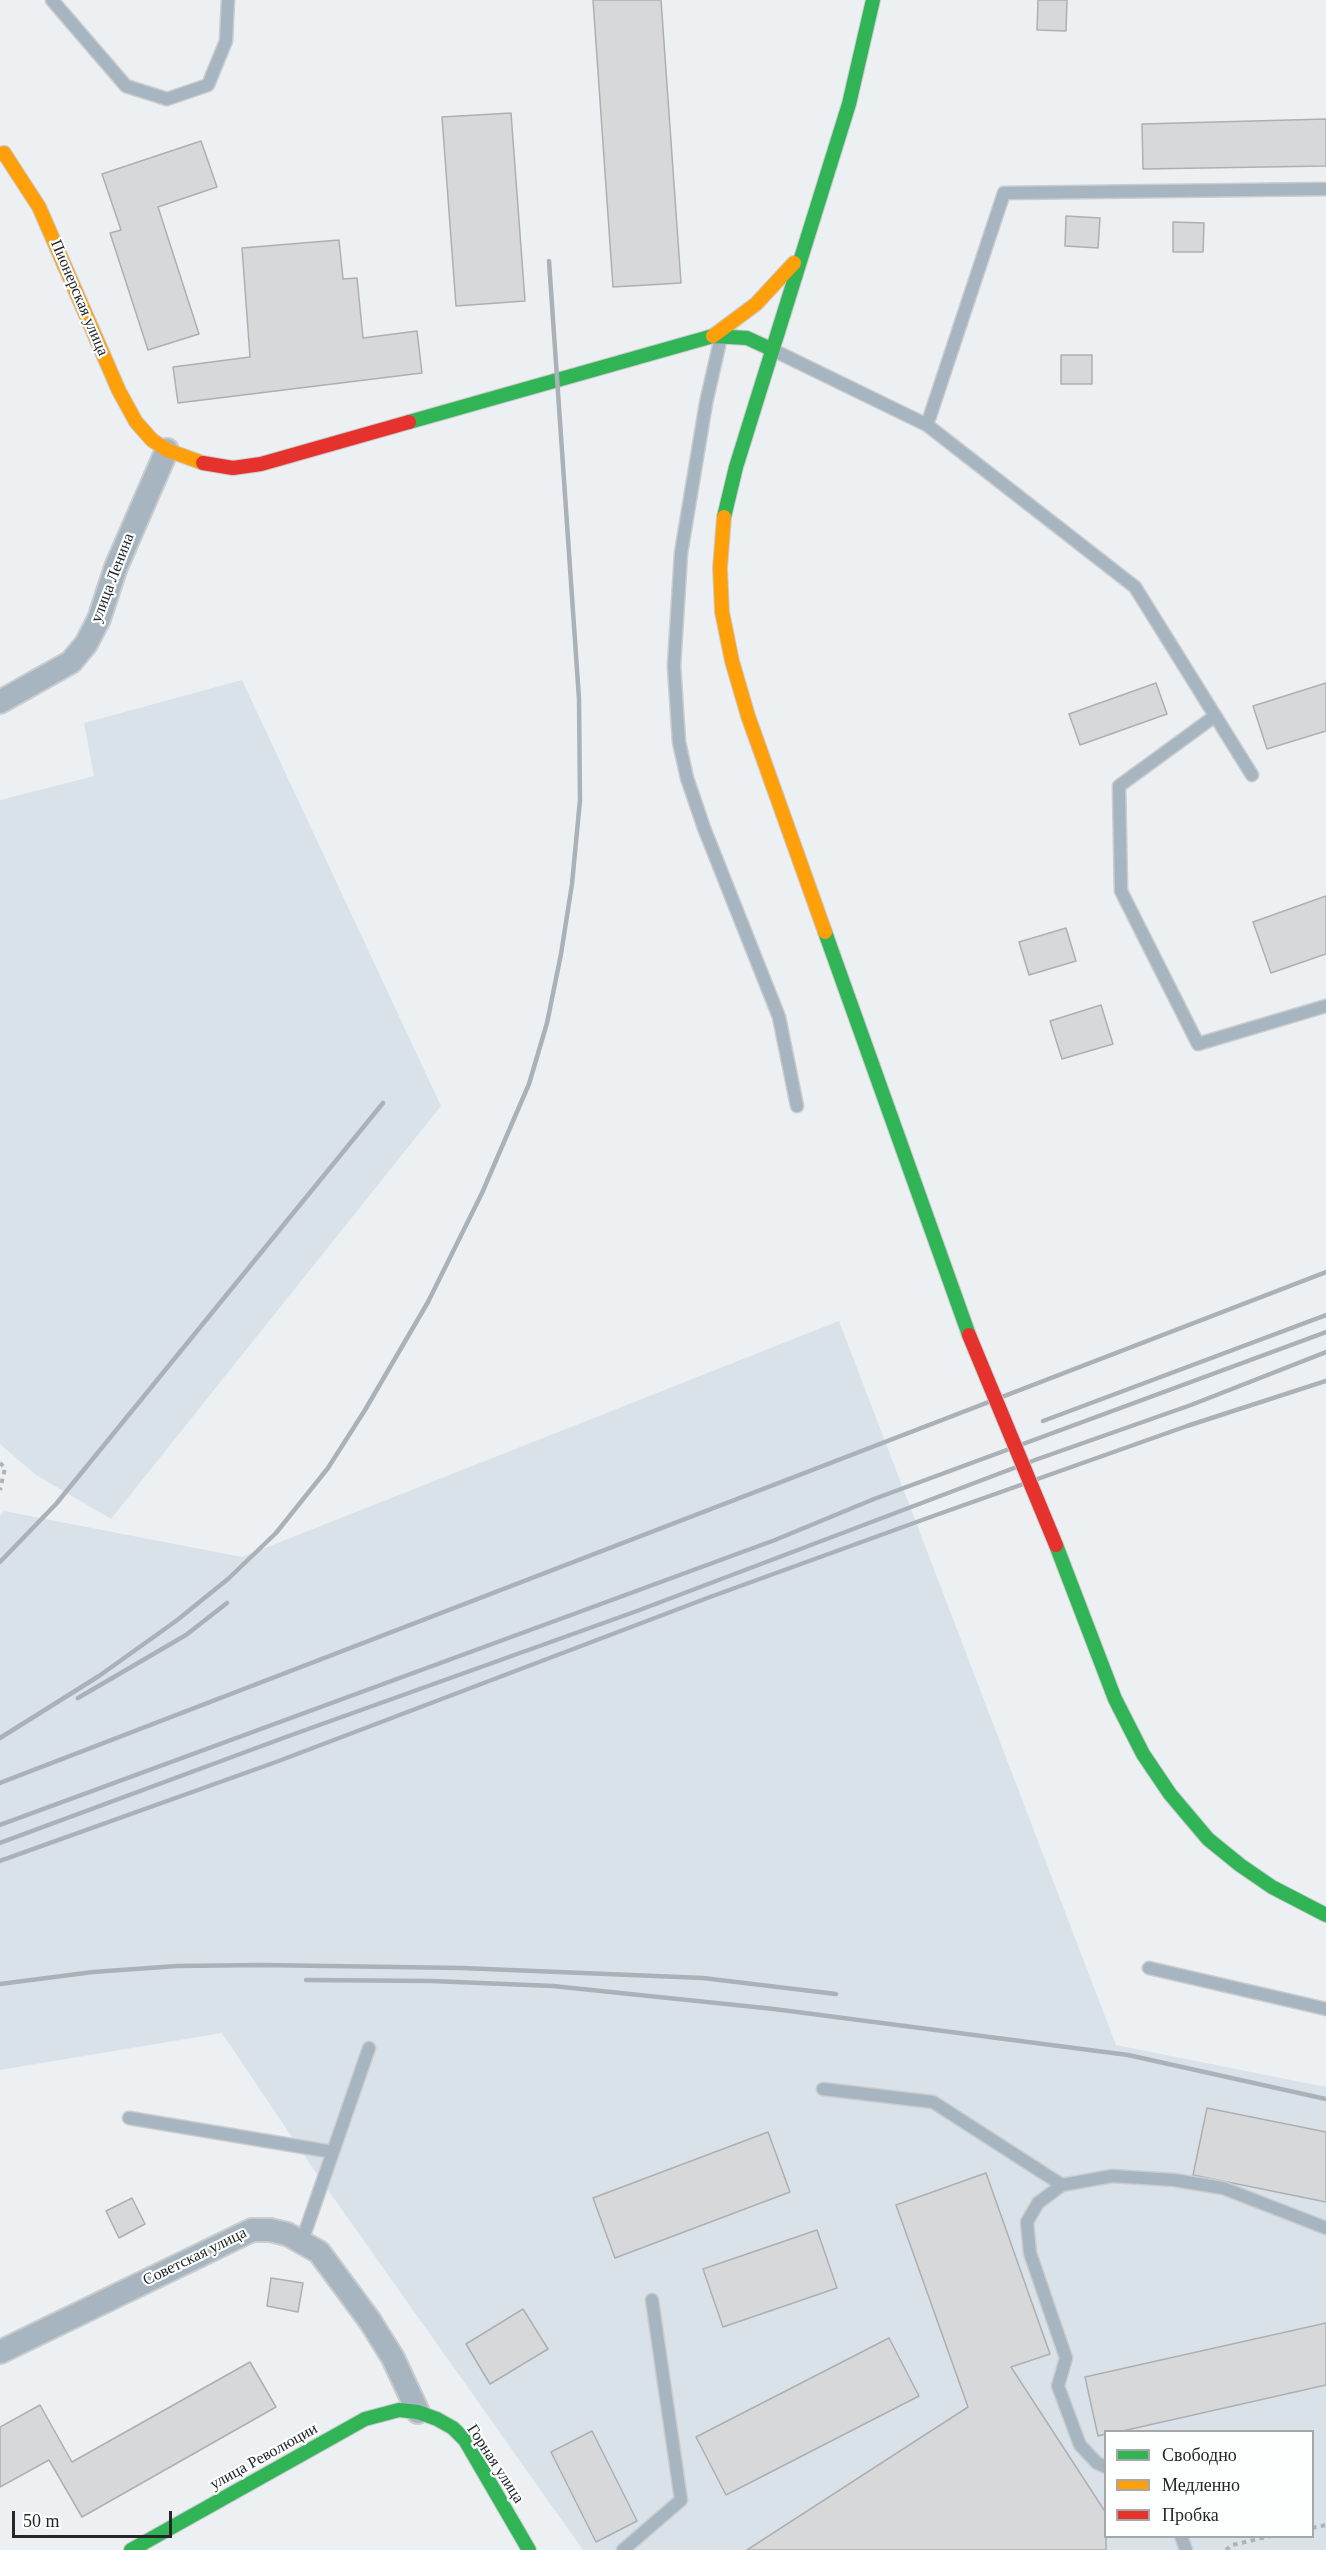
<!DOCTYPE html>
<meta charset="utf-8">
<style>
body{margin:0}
#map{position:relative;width:1326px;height:2550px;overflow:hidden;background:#edf0f3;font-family:"Times New Roman",serif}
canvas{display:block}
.legend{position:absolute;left:1104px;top:2430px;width:210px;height:108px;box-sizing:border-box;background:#fdfefe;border:2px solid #a6a8a8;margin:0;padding:8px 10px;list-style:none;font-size:18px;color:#242628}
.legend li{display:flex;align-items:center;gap:12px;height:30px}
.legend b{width:30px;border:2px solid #a6a8a8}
.scale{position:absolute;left:12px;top:2511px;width:160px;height:27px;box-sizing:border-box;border:3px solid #242628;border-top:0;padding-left:8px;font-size:18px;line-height:21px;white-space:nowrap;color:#242628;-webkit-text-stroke:4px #fdfefe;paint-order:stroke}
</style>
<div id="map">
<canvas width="1326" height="2550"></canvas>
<ul class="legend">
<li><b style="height:8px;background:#30b455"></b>Свободно</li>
<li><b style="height:8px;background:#ff9f0a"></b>Медленно</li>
<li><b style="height:8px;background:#e5322d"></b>Пробка</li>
</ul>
<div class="scale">50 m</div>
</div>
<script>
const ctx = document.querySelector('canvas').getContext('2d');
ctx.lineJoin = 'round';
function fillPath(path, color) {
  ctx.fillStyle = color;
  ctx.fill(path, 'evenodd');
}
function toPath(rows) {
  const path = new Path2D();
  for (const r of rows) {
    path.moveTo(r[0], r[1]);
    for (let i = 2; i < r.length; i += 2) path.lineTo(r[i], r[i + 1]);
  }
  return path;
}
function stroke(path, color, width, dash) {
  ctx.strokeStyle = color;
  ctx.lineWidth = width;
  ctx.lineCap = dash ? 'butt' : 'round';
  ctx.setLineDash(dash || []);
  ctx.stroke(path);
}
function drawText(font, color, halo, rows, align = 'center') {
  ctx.font = font + ' "Times New Roman",serif';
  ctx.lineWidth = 4.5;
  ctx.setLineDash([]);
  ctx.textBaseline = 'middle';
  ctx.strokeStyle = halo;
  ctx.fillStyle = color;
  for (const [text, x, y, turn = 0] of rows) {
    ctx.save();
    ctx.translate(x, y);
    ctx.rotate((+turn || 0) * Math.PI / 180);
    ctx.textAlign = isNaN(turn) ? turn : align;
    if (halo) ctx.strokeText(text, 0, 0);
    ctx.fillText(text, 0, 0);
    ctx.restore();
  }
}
fillPath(toPath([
 [242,680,441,1106,111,1519,36,1475,0,1444,0,800,94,776,84,723],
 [839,1321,1116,2045,1326,2087,1326,2550,583,2550,318,2176,222,2033,0,2070,0,1516,4,1511,242,1557],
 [1106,2432,1312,2432,1312,2536,1106,2536]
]), '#dae2e9');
const building = toPath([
 [593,0,661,0,681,283,613,287,593,0],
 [1038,0,1067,0,1066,31,1037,30,1038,0],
 [511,113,525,301,456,306,442,117,511,113],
 [1326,119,1326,166,1143,169,1142,124,1326,119],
 [201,141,217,187,158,207,199,334,148,350,110,233,121,230,102,174,201,141],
 [1066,216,1100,218,1098,248,1065,246,1066,216],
 [1173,222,1204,223,1203,252,1173,252,1173,222],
 [339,240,343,279,357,278,363,338,417,331,422,373,178,403,173,367,250,357,242,248,339,240],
 [1061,355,1092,355,1092,384,1061,384,1061,355],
 [1156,683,1167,714,1080,745,1069,714,1156,683],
 [1326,683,1326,731,1267,749,1253,706,1326,683],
 [1326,896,1326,954,1271,973,1253,922,1326,896],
 [1066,928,1076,961,1029,975,1019,942,1066,928],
 [1101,1005,1113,1044,1062,1059,1050,1021,1101,1005],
 [1207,2108,1326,2132,1326,2202,1193,2175,1207,2108],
 [768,2132,790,2192,615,2258,593,2198,768,2132],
 [986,2173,1050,2354,1011,2367,1106,2513,1106,2550,747,2550,968,2407,896,2205,986,2173],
 [132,2198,145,2224,119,2238,106,2211,132,2198],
 [817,2230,837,2288,723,2327,703,2269,817,2230],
 [271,2278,303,2283,298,2312,267,2306,271,2278],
 [523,2309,548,2349,490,2384,466,2344,523,2309],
 [1326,2323,1326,2385,1118,2432,1106,2432,1106,2434,1098,2436,1085,2377,1326,2323],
 [889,2338,919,2396,726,2495,696,2437,889,2338],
 [250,2362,276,2407,82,2517,49,2460,0,2487,0,2427,40,2405,72,2462,250,2362],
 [592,2431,637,2521,596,2542,551,2452,592,2431]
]);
fillPath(building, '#d6d8da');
stroke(building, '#adafb1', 1.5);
const lane = toPath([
 [52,0,126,86,167,99,208,85,226,41,228,0],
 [721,337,706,403,681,553,674,666,679,742,687,778,704,828,779,1017,797,1106],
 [775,351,927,425,1004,193,1326,189],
 [927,425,1135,587,1252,775],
 [1215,716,1119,786,1121,891,1198,1044,1326,1006],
 [1149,1968,1326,2009],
 [823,2089,933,2102,1062,2185],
 [129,2118,333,2152],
 [302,2241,369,2048],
 [1106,2467,1097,2463,1080,2445,1058,2386,1066,2358,1030,2253,1027,2222,1038,2203,1062,2185,1112,2176,1174,2180,1223,2188,1326,2228],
 [1181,2536,1186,2550],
 [623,2550,681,2500,652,2300]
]);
const street = toPath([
 [0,702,71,662,86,644,99,619,116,567,167,450],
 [0,2352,252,2230,270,2230,287,2234,319,2252,370,2321,393,2358,418,2412]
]);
const fast = toPath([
 [409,422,713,336,747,338,771,349],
 [724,517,736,467,849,104,873,0],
 [825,932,969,1335],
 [1056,1545,1115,1699,1143,1754,1170,1794,1208,1839,1240,1865,1272,1887,1326,1915],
 [131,2550,365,2419,399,2410,418,2412,437,2419,453,2428,465,2440,529,2550]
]);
const slow = toPath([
 [0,154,4,153,39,207,119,391,136,422,152,440,167,450,203,463],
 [713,336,756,304,794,263],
 [724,517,720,568,722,612,732,661,748,716,825,932]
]);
const jam = toPath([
 [203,463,233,468,261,464,409,422]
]);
stroke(lane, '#caccce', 15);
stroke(street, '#caccce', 26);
stroke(fast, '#caccce', 16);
stroke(slow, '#caccce', 16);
stroke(jam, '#caccce', 16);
stroke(toPath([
 [0,1463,5,1468,0,1490],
 [1312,2528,1326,2525],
 [1226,2550,1232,2545,1271,2536]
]), '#aab4ba', 4, [4.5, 4.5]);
stroke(lane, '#a6b5bf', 12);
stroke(street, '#a6b5bf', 22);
stroke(fast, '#30b455', 14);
stroke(slow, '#ff9f0a', 14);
stroke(jam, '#e5322d', 14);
stroke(toPath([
 [1043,1421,1326,1315],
 [0,1562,56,1504,383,1103],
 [78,1698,186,1635,227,1603],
 [0,1738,99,1676,176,1621,228,1579,276,1533,328,1468,365,1410,428,1302,482,1193,529,1084,547,1023,561,954,572,884,580,800,579,699,549,261],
 [0,1783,1326,1272],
 [0,1825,775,1540,874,1499,1326,1332],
 [0,1843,286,1737,637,1611,1035,1460,1191,1405,1326,1352],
 [0,1861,276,1762,710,1597,936,1515,1187,1426,1326,1381],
 [306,1980,432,1981,553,1986,774,2009,1128,2055,1326,2099],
 [0,1984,93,1972,177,1966,261,1965,462,1968,703,1978,836,1994]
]), '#aab1b7', 4.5);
const jamBridge = toPath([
 [969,1335,1056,1545]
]);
stroke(jamBridge, '#caccce', 16, []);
stroke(jamBridge, '#e5322d', 14);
drawText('16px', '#242628', '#fdfefe', [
 ["Пионерская улица",79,298,67],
 ["улица Ленина",113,578,-69],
 ["Советская улица",195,2257,-26],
 ["улица Революции",264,2457,-29],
 ["Горная улица",495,2464,57]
]);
</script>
